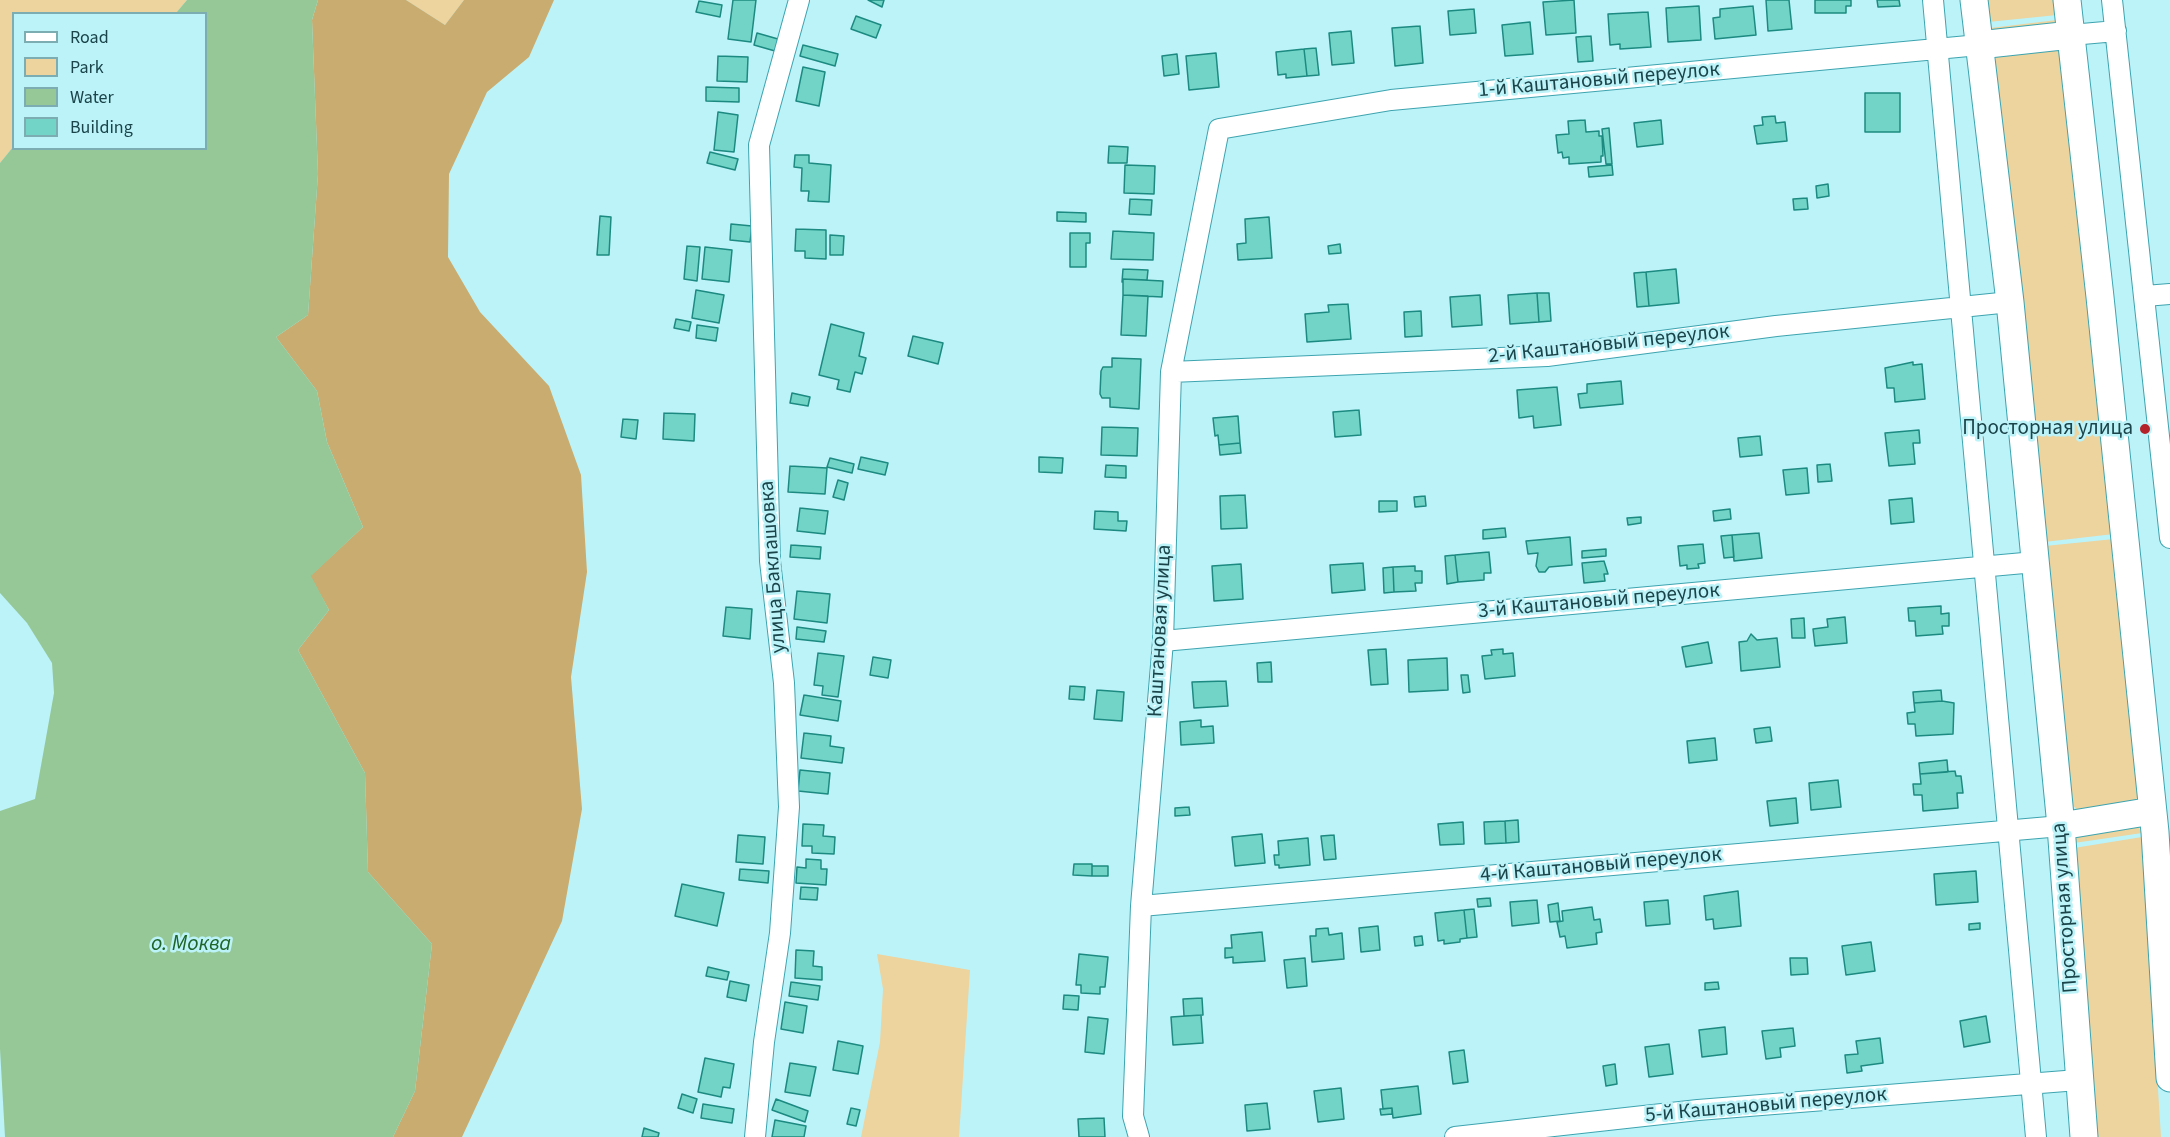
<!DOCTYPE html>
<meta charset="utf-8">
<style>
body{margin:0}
#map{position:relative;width:2170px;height:1137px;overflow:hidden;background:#bcf3f9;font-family:"Source Sans 3",sans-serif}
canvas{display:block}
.legend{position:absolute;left:12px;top:12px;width:195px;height:138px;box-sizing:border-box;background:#bcf3f9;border:2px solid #7badb3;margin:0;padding:8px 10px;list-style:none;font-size:18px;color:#1a4449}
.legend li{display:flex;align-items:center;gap:12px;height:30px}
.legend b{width:30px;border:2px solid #7badb3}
</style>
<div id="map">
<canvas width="2170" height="1137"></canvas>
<ul class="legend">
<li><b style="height:8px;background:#fff"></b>Road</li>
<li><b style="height:16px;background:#edd39e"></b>Park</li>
<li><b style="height:16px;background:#96c897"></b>Water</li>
<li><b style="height:16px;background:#72d4c7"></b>Building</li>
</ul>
</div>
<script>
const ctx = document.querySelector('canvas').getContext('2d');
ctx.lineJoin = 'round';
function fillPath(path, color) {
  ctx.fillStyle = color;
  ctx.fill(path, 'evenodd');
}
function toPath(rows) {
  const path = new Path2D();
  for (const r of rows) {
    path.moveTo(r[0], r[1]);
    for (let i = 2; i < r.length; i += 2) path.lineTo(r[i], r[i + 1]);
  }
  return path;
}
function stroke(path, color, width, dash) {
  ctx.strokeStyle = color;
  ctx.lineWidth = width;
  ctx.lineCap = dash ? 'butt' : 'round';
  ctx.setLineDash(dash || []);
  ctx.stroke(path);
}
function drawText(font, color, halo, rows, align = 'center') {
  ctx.font = font + ' "Source Sans 3",sans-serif';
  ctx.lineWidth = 5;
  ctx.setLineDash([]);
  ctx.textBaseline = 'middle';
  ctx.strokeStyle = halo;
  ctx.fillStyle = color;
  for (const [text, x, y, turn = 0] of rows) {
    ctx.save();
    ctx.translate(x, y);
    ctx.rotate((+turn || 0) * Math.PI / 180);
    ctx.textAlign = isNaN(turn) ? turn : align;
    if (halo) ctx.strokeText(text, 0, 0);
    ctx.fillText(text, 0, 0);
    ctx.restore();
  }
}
fillPath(toPath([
 [0,0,187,0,176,13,14,14,13,147,0,163],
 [406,0,464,0,445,25],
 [1985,0,2055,0,2057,15,1988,22],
 [2057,20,2056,25,1993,33,1990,28],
 [2057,50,2060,53,2114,534,2044,542,1993,64,1997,56],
 [2114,539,2138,796,2136,800,2078,811,2070,802,2045,546],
 [2137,825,2142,833,2074,843,2077,835],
 [2142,837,2161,1137,2096,1137,2074,848],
 [877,954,970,970,959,1137,861,1137,880,1042,883,989]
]), '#edd39e');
fillPath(toPath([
 [318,0,406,0,445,25,464,0,554,0,529,57,487,92,449,174,448,257,480,312,549,386,581,475,587,572,571,677,582,809,562,921,462,1137,393,1137,415,1091,432,944,368,872,365,773,298,650,329,610,310,576,363,527,327,442,317,391,276,337,308,315,318,174,312,20]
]), '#c9ac6f');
fillPath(toPath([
 [187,0,318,0,312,20,318,174,308,315,276,337,317,391,327,442,363,527,311,576,329,610,298,650,365,773,368,872,432,944,415,1091,393,1137,5,1137,0,1049,0,811,35,799,54,693,52,663,27,623,0,593,0,163,13,147,206,148,206,14,176,13]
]), '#96c897');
const building = toPath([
 [733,0,756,0,751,42,728,39,733,0],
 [868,0,884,0,882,7,868,0],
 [1574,0,1576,33,1546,35,1543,2,1574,0],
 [1766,0,1789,0,1792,29,1768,31,1766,0],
 [1815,0,1851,0,1851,6,1846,6,1846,13,1815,13,1815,0],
 [1877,0,1899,0,1900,6,1878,7,1877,0],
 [699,1,722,5,720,17,696,12,699,1],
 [1699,6,1701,40,1668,42,1666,8,1699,6],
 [1753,6,1756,35,1715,39,1713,18,1720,17,1720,9,1753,6],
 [1474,9,1476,33,1450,35,1448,11,1474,9],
 [1648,12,1651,47,1620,49,1620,44,1610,45,1608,14,1648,12],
 [856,16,881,25,876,38,851,29,856,16],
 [1530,22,1533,54,1505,56,1502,25,1530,22],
 [1420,26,1423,63,1395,66,1392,28,1420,26],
 [1351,31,1354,63,1332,65,1329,33,1351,31],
 [757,33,778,39,775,51,754,45,757,33],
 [1591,36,1593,61,1578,62,1576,37,1591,36],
 [803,45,838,54,835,66,800,56,803,45],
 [1316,48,1319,75,1307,76,1304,49,1316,48],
 [1304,49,1307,76,1286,78,1286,74,1278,75,1276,52,1304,49],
 [1216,53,1219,87,1189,90,1186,56,1216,53],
 [1177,54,1179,74,1164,76,1162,56,1177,54],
 [718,56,748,57,747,82,717,81,718,56],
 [803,67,825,72,819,106,796,101,803,67],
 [706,87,739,88,739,102,706,101,706,87],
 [1865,93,1900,93,1900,132,1865,132,1865,93],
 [718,112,738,115,734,152,714,150,718,112],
 [1775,116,1776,123,1785,122,1787,141,1757,144,1754,126,1763,125,1762,117,1775,116],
 [1585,120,1586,132,1599,131,1599,136,1602,136,1603,156,1601,156,1601,162,1569,164,1569,157,1563,158,1562,152,1558,153,1556,135,1569,134,1568,121,1585,120],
 [1661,120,1663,144,1637,147,1634,123,1661,120],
 [1609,128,1612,164,1606,164,1602,129,1609,128],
 [1109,146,1128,147,1127,163,1108,163,1109,146],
 [710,152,738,159,735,170,707,163,710,152],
 [795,155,809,155,809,163,831,165,829,202,808,201,809,191,801,191,802,168,794,167,795,155],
 [1125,165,1155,166,1154,194,1124,193,1125,165],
 [1612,165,1613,175,1589,177,1588,167,1612,165],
 [1828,184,1829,196,1817,198,1816,186,1828,184],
 [1807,198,1808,209,1794,210,1793,199,1807,198],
 [1130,199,1152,200,1151,215,1129,214,1130,199],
 [1057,212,1086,213,1086,222,1057,221,1057,212],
 [600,216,611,217,609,255,597,255,600,216],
 [1269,217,1272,258,1238,260,1237,244,1246,243,1245,219,1269,217],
 [731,224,752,226,750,242,730,240,731,224],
 [796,229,826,230,826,259,805,258,805,251,795,251,796,229],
 [1113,231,1154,233,1153,260,1111,259,1113,231],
 [1070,233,1090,233,1090,243,1086,243,1086,267,1070,267,1070,233],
 [830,235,844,236,843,255,830,255,830,235],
 [1340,244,1341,253,1329,254,1328,246,1340,244],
 [687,246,700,247,697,281,684,279,687,246],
 [705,247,732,250,729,282,702,279,705,247],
 [1123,269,1148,270,1147,280,1123,279,1122,282,1123,269],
 [1676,269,1679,303,1649,306,1646,272,1676,269],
 [1646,272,1649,306,1637,307,1634,273,1646,272],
 [1123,279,1163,281,1162,297,1123,295,1123,279],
 [696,290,724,295,719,323,692,318,696,290],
 [1537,293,1539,322,1510,324,1508,295,1537,293],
 [1537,293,1549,293,1551,321,1539,322,1537,293],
 [1123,295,1148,296,1146,336,1121,335,1123,295],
 [1480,295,1482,325,1452,327,1450,297,1480,295],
 [1348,304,1351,339,1307,342,1305,314,1329,312,1328,305,1348,304],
 [1421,311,1422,336,1405,337,1404,312,1421,311],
 [676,319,691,322,689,331,674,328,676,319],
 [831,324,864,333,859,356,866,358,862,374,855,372,850,392,837,389,839,380,819,375,831,324],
 [697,325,718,328,716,341,696,338,697,325],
 [913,336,943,343,938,364,908,356,913,336],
 [1112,358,1141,359,1139,409,1110,407,1110,398,1102,398,1100,394,1101,371,1103,367,1112,367,1112,358],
 [1913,362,1913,365,1922,364,1925,399,1895,402,1894,388,1887,388,1885,368,1913,362],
 [1621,381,1623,404,1580,408,1578,394,1587,393,1587,384,1621,381],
 [1557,387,1561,425,1534,428,1533,416,1519,418,1517,390,1557,387],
 [792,393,810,397,808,406,790,403,792,393],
 [1359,410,1361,435,1335,437,1333,412,1359,410],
 [664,413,695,414,694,441,663,439,664,413],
 [1238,416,1240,443,1219,445,1218,435,1215,436,1213,418,1238,416],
 [623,419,638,420,636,439,621,437,623,419],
 [1102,427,1138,428,1137,456,1101,455,1102,427],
 [1919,430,1920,443,1913,443,1915,464,1889,466,1885,433,1919,430],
 [1760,436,1762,455,1740,457,1738,438,1760,436],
 [1240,443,1241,453,1220,455,1219,445,1240,443],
 [861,457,888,463,885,475,858,469,861,457],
 [1039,457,1063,458,1062,473,1039,472,1039,457],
 [830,458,854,464,852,473,827,467,830,458],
 [1830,464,1832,481,1818,482,1817,465,1830,464],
 [1106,465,1126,466,1126,478,1105,477,1106,465],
 [790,466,827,468,825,494,788,492,790,466],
 [1807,468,1809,493,1786,495,1783,470,1807,468],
 [838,480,848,483,844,500,833,497,838,480],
 [1245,495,1247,528,1221,529,1220,496,1245,495],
 [1425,496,1426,506,1415,507,1414,497,1425,496],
 [1912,498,1914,522,1891,524,1889,500,1912,498],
 [1379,501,1397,501,1397,511,1379,512,1379,501],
 [800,508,828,511,825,534,797,531,800,508],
 [1730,509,1731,519,1714,521,1713,511,1730,509],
 [1095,511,1118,512,1118,521,1127,521,1126,531,1094,529,1095,511],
 [1641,517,1641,523,1628,525,1627,518,1641,517],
 [1505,528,1506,537,1483,539,1483,530,1505,528],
 [1759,533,1762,558,1734,561,1732,535,1759,533],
 [1732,535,1734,557,1724,558,1721,536,1732,535],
 [1570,537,1572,565,1549,567,1545,572,1539,572,1536,566,1538,553,1528,554,1526,541,1570,537],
 [1703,544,1705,563,1698,564,1699,568,1687,569,1687,565,1680,566,1678,546,1703,544],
 [791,545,821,547,820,559,790,557,791,545],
 [1606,549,1606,556,1582,558,1582,551,1606,549],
 [1489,552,1491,573,1484,573,1484,580,1458,582,1455,555,1489,552],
 [1455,555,1458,582,1447,584,1445,556,1455,555],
 [1604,561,1608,574,1604,574,1605,581,1584,583,1582,563,1604,561],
 [1363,563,1365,590,1332,593,1330,565,1363,563],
 [1241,564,1243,599,1214,601,1212,566,1241,564],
 [1415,566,1415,571,1422,571,1422,583,1415,583,1416,591,1394,592,1393,567,1415,566],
 [1393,567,1394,592,1384,593,1383,568,1393,567],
 [797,591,830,594,827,623,794,619,797,591],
 [1941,606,1941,614,1949,613,1949,626,1942,626,1943,634,1916,636,1915,621,1909,621,1908,608,1941,606],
 [726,607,752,609,750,639,723,636,726,607],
 [1845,617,1847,643,1815,646,1813,629,1828,627,1827,619,1845,617],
 [1804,618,1805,638,1792,638,1791,619,1804,618],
 [797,627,826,631,824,642,796,639,797,627],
 [1751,634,1757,640,1777,638,1780,667,1741,671,1739,642,1747,641,1751,634],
 [1708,642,1712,663,1686,667,1682,647,1708,642],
 [1386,649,1388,684,1371,685,1368,650,1386,649],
 [1503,649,1503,654,1513,653,1515,676,1485,679,1482,656,1492,655,1491,650,1503,649],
 [818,653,844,656,838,697,822,695,823,686,814,685,818,653],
 [873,657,891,660,888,678,870,675,873,657],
 [1447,658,1448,690,1409,692,1408,660,1447,658],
 [1271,662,1272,682,1258,682,1257,663,1271,662],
 [1461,675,1468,675,1470,692,1463,693,1461,675],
 [1226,681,1228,706,1194,708,1192,682,1226,681],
 [1070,686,1085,687,1084,700,1069,699,1070,686],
 [1097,690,1124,692,1122,721,1094,719,1097,690],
 [1941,690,1942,701,1914,703,1913,692,1941,690],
 [804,695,841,701,838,721,800,715,804,695],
 [1942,701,1954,703,1953,734,1916,736,1915,724,1908,724,1907,713,1915,712,1914,703,1942,701],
 [1201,720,1201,727,1213,726,1214,743,1181,745,1180,722,1201,720],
 [1770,727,1772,741,1756,743,1754,729,1770,727],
 [804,733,831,736,830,746,844,748,842,763,801,758,804,733],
 [1715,738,1717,760,1689,763,1687,741,1715,738],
 [1947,760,1948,772,1920,774,1919,763,1947,760],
 [800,770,830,773,828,794,798,791,800,770],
 [1955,771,1956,776,1961,776,1963,793,1957,793,1958,808,1923,811,1922,795,1914,795,1913,784,1921,784,1920,774,1955,771],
 [1838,780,1841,807,1811,810,1809,783,1838,780],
 [1796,798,1798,823,1770,826,1767,801,1796,798],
 [1189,807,1190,815,1175,816,1175,808,1189,807],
 [1518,820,1519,842,1506,843,1505,821,1518,820],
 [1505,821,1506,843,1485,844,1484,822,1505,821],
 [1463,822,1464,844,1440,845,1438,824,1463,822],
 [803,824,824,825,823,836,835,837,834,854,812,853,812,846,802,846,803,824],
 [1262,834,1265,863,1235,866,1232,837,1262,834],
 [738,835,765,837,763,864,736,862,738,835],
 [1334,835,1336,859,1324,860,1321,836,1334,835],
 [1308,838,1310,865,1279,868,1279,865,1275,865,1274,855,1279,855,1278,841,1308,838],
 [806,859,821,860,821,869,827,869,826,885,796,883,797,867,806,868,806,859],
 [1074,864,1092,864,1092,876,1073,875,1074,864],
 [1092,866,1108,866,1108,876,1092,876,1092,866],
 [740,869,769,871,768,883,739,880,740,869],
 [1976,871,1978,902,1936,905,1934,874,1976,871],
 [682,884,724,893,717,926,675,916,682,884],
 [801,887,818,888,817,900,800,899,801,887],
 [1738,891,1741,926,1714,929,1713,919,1706,920,1704,896,1738,891],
 [1490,898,1491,906,1478,907,1477,899,1490,898],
 [1537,900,1539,923,1512,926,1510,902,1537,900],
 [1668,900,1670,924,1646,926,1644,902,1668,900],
 [1558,903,1560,921,1550,922,1548,905,1558,903],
 [1592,907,1594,920,1600,919,1602,932,1596,933,1597,944,1567,948,1565,936,1560,937,1557,922,1563,921,1562,911,1592,907],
 [1474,909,1477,937,1467,938,1464,910,1474,909],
 [1464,910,1467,938,1460,939,1460,942,1444,944,1444,940,1438,941,1435,913,1464,910],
 [1980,923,1980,929,1969,930,1969,924,1980,923],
 [1378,926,1380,950,1361,952,1359,928,1378,926],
 [1328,928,1329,935,1342,933,1344,959,1312,962,1310,936,1316,936,1316,929,1328,928],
 [1262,932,1265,961,1233,963,1233,957,1225,958,1225,948,1232,948,1231,935,1262,932],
 [1422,936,1423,945,1415,946,1414,937,1422,936],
 [1871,942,1875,971,1846,975,1842,946,1871,942],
 [796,950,814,951,813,966,822,967,822,980,795,978,796,950],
 [1079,954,1108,957,1105,987,1100,987,1100,994,1081,993,1081,985,1076,985,1079,954],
 [1305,958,1307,986,1287,988,1284,960,1305,958],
 [1790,958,1807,958,1808,974,1791,975,1790,958],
 [708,967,729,972,727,980,706,976,708,967],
 [730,981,749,985,746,1001,727,997,730,981],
 [791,982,820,986,818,1000,789,996,791,982],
 [1718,982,1719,989,1705,990,1705,983,1718,982],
 [1064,995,1079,996,1078,1010,1063,1009,1064,995],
 [1202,998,1203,1015,1184,1016,1183,999,1202,998],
 [785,1002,807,1006,803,1033,781,1029,785,1002],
 [1201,1015,1203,1043,1173,1045,1171,1017,1201,1015],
 [1986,1016,1990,1042,1964,1047,1960,1021,1986,1016],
 [1088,1017,1108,1019,1104,1054,1085,1052,1088,1017],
 [1725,1027,1727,1054,1702,1057,1699,1030,1725,1027],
 [1793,1028,1795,1046,1780,1048,1781,1057,1766,1059,1762,1031,1793,1028],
 [1880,1038,1883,1063,1861,1066,1862,1071,1847,1073,1845,1055,1858,1054,1856,1041,1880,1038],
 [838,1041,863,1046,858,1074,833,1070,838,1041],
 [1669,1044,1673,1074,1649,1077,1645,1047,1669,1044],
 [1464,1050,1468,1082,1453,1084,1449,1052,1464,1050],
 [705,1058,734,1064,730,1088,723,1087,721,1097,698,1092,705,1058],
 [790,1063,816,1067,810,1096,785,1092,790,1063],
 [1615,1064,1617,1084,1606,1086,1603,1066,1615,1064],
 [1418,1086,1421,1114,1393,1118,1392,1108,1383,1109,1381,1090,1418,1086],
 [1341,1088,1344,1119,1318,1122,1314,1091,1341,1088],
 [682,1094,697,1099,693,1113,678,1108,682,1094],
 [776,1099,808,1111,805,1122,772,1110,776,1099],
 [1267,1103,1270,1129,1247,1131,1245,1105,1267,1103],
 [703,1104,734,1109,732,1123,701,1118,703,1104],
 [851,1108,860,1110,856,1126,847,1124,851,1108],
 [1392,1108,1392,1114,1381,1115,1380,1109,1392,1108],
 [1104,1118,1105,1137,1079,1137,1078,1119,1104,1118],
 [775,1120,806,1126,804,1137,772,1137,775,1120],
 [644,1128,659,1133,658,1137,642,1137,644,1128]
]);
fillPath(building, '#72d4c7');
stroke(building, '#1c8a80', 1.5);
const street = toPath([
 [1933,0,2036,1137],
 [2112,0,2170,538],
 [2071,35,2116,31],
 [2145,296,2170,294],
 [1171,372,1547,356,1776,326,2010,302],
 [1163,641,2035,562],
 [1141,906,2061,826],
 [755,1137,764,1042,780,933,789,807,784,683,770,561,759,145,799,0],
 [1139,1137,1133,1116,1141,906,1163,641,1171,372,1219,129,1391,100,1979,45],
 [1455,1137,1698,1110,2078,1080]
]);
const secondary = toPath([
 [1974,0,2010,302,2061,826,2084,1137],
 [2067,0,2100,297,2155,832,2170,1078],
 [1979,45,2071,35],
 [2061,826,2152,811]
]);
stroke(street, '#3da4af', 22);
stroke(secondary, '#3da4af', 29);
stroke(street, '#fff', 20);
stroke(secondary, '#fff', 27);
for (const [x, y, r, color] of [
 [2145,429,6,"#b42329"]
]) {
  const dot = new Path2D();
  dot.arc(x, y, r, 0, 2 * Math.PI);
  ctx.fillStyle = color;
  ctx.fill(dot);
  stroke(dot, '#bcf3f9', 2);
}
drawText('21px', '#1a4449', '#bcf3f9', [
 ["1-й Каштановый переулок",1599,81,-5],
 ["2-й Каштановый переулок",1609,345,-6],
 ["улица Баклашовка",774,567,-94],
 ["3-й Каштановый переулок",1599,602,-5],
 ["Каштановая улица",1161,631,-87],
 ["4-й Каштановый переулок",1601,866,-5],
 ["Просторная улица",2066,908,-94],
 ["5-й Каштановый переулок",1766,1106,-5]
]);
drawText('21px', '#1a4449', '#bcf3f9', [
 ["Просторная улица",2133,429]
], 'right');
drawText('italic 22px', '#206527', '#bcf3f9', [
 ["о. Моква",191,945]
]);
</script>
